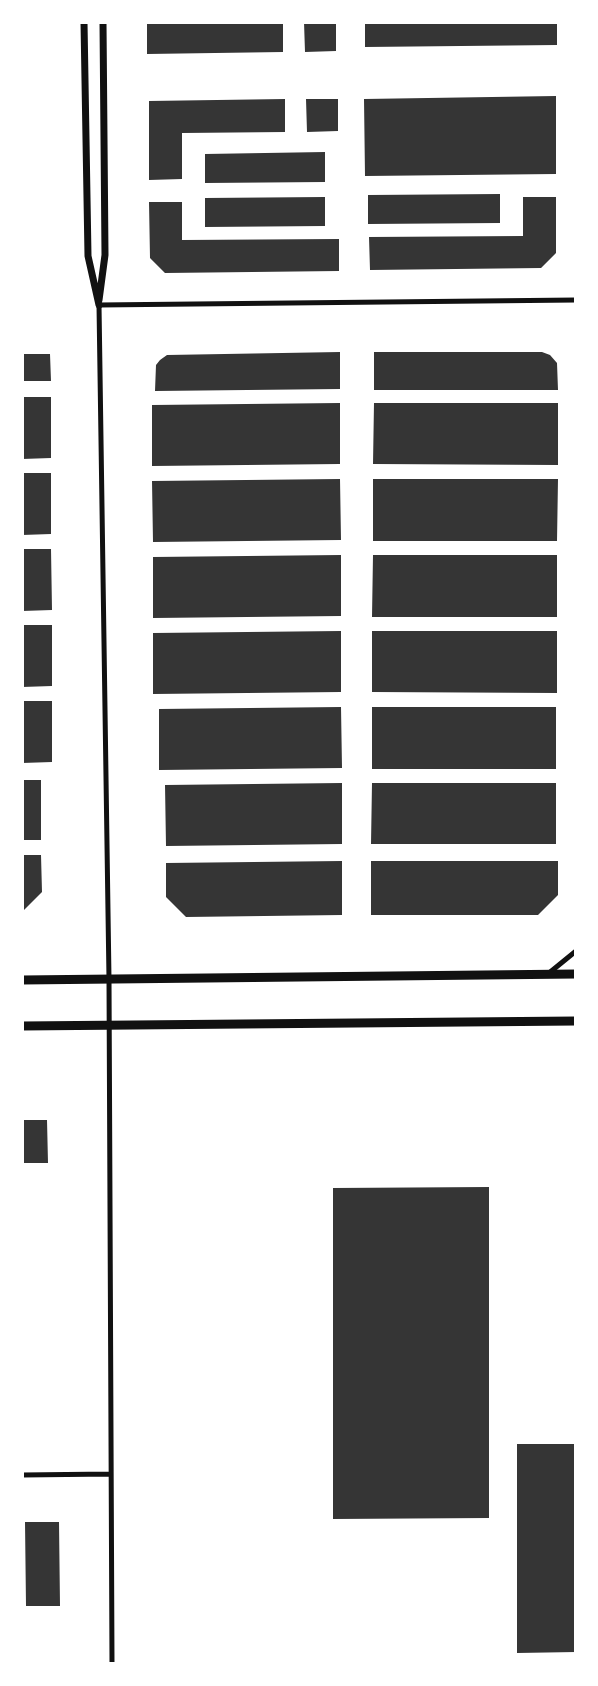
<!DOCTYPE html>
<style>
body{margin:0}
#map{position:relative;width:598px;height:1686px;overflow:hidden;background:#fff;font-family:Barlow,sans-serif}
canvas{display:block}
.frame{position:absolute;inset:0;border:24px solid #fff;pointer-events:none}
</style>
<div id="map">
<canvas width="598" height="1686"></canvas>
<div class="frame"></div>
</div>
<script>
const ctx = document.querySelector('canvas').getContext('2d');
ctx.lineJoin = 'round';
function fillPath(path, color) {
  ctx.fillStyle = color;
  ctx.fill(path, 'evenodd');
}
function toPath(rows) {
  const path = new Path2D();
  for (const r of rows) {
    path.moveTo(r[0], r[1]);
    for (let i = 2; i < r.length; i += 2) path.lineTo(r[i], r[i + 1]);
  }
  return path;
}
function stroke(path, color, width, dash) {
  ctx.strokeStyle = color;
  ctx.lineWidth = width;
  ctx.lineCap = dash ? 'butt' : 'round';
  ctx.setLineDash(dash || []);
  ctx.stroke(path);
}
fillPath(toPath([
 [147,22,283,22,283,52,147,54],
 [304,22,336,22,336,51,305,52],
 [365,22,557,22,557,45,365,47],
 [556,96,556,174,365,176,364,99],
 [285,99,285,132,182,133,182,179,149,180,149,101],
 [306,99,338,99,338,131,307,132],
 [325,152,325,182,205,183,205,154],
 [500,194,500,223,368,224,368,195],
 [325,197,325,226,205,227,205,198],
 [523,197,556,197,556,253,541,268,370,270,369,237,523,236],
 [149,202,182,202,182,240,339,239,339,271,165,273,150,258],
 [340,352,340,389,155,391,156,365,160,360,167,355],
 [374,352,542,352,550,355,557,363,558,390,374,390],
 [22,354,50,354,51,381,22,381],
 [22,397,51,397,51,458,22,459],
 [340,403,340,464,152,466,152,405],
 [374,403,558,403,558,465,373,464],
 [22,473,51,473,51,534,22,535],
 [340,479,341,540,153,542,152,481],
 [373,479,558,479,557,541,373,541],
 [22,549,51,549,52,610,22,611],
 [341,555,341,616,153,618,153,557],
 [373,555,557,555,557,617,372,617],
 [22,625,52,625,52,686,22,687],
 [341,631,341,692,153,694,153,633],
 [372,631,557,631,557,693,372,692],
 [22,701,52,701,52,762,22,763],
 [341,707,342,768,159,770,159,709],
 [372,707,556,707,556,769,372,769],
 [22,780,41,780,41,840,22,840],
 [342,783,342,844,166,846,165,785],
 [372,783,556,783,556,844,371,844],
 [22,855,41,855,42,892,22,912],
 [342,861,342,915,186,917,166,897,166,863],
 [371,861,558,861,558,895,538,915,371,915],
 [22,1120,47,1120,48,1163,22,1163],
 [489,1187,489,1518,333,1519,333,1188],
 [517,1444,576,1444,576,1652,517,1653],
 [25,1522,59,1522,60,1606,26,1606]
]), '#353535');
stroke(toPath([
 [549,973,576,951],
 [22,1475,111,1474],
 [112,1664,109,979,99,305,576,300]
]), '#111', 5);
stroke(toPath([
 [84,22,88,256,99,305],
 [99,300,105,255,103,22]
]), '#111', 7);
stroke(toPath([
 [22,980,576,974],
 [22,1026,576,1021]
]), '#111', 9);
</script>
